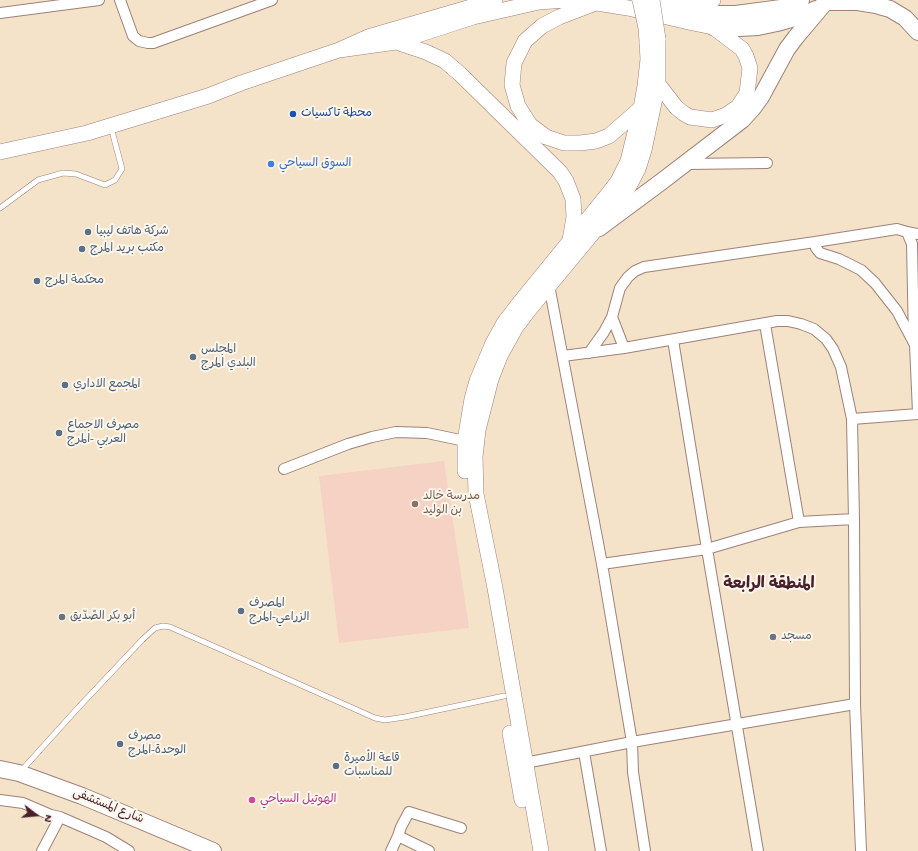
<!DOCTYPE html>
<meta charset="utf-8">
<style>
body{margin:0}
#map{position:relative;width:918px;height:851px;overflow:hidden;background:#f4e3c9;font-family:"Gochi Hand",sans-serif}
canvas{display:block}
.north{position:absolute;left:16px;top:795px;width:40px;height:40px;-webkit-text-stroke:3px #fbf7ec;paint-order:stroke;rotate:106deg;font-size:11px;font-weight:700;line-height:16px;text-align:center;color:#4a1f2b}
.north::after{content:'';display:block;margin:auto;width:14px;height:18px;background:#4a1f2b;clip-path:polygon(50% 0,100% 100%,50% 72%,0 100%)}
</style>
<div id="map">
<canvas width="918" height="851"></canvas>
<div class="north">N</div>
</div>
<script>
const ctx = document.querySelector('canvas').getContext('2d');
ctx.lineJoin = 'round';
function fillPath(path, color) {
  ctx.fillStyle = color;
  ctx.fill(path, 'evenodd');
}
function toPath(rows) {
  const path = new Path2D();
  for (const r of rows) {
    path.moveTo(r[0], r[1]);
    for (let i = 2; i < r.length; i += 2) path.lineTo(r[i], r[i + 1]);
  }
  return path;
}
function stroke(path, color, width, dash) {
  ctx.strokeStyle = color;
  ctx.lineWidth = width;
  ctx.lineCap = dash ? 'butt' : 'round';
  ctx.setLineDash(dash || []);
  ctx.stroke(path);
}
function drawText(font, color, halo, rows, align = 'center') {
  ctx.font = font + ' "Gochi Hand","Playpen Sans Arabic",sans-serif';
  ctx.lineWidth = 4;
  ctx.setLineDash([]);
  ctx.textBaseline = 'middle';
  ctx.strokeStyle = halo;
  ctx.fillStyle = color;
  for (const [text, x, y, turn = 0] of rows) {
    ctx.save();
    ctx.translate(x, y);
    ctx.rotate((+turn || 0) * Math.PI / 180);
    ctx.textAlign = isNaN(turn) ? turn : align;
    if (halo) ctx.strokeText(text, 0, 0);
    ctx.fillText(text, 0, 0);
    ctx.restore();
  }
}
fillPath(toPath([
 [444,461,469,628,339,643,319,476]
]), '#f6d2c4');
const service = toPath([
 [0,208,38,180,63,173,76,174,105,185,115,180,122,169,111,127],
 [21,771,77,709,142,640,155,628,163,626,170,627,220,649,375,718,385,720,405,717,504,696]
]);
const minor = toPath([
 [120,0,133,36,139,41,148,43,153,43,272,0],
 [0,13,99,0],
 [685,164,767,163],
 [907,232,918,234],
 [815,242,897,229,907,232,912,244,914,341],
 [549,285,602,564,632,742,633,772,645,851],
 [612,317,624,348],
 [765,324,799,522],
 [673,340,707,549,758,851],
 [589,353,604,332,612,317,620,288,628,277,635,271,644,267,815,242,816,248,820,253,839,259,861,270,875,283,897,311,915,345,918,412],
 [852,419,918,414],
 [284,469,348,444,372,437,396,432,427,433,465,441],
 [602,564,707,549,799,522,854,519],
 [855,704,861,851],
 [584,752,601,851],
 [520,764,632,742,855,704,854,519,852,419,841,367,833,349,826,339,814,329,801,324,788,321,777,321,624,348,563,356],
 [0,800,23,803,51,815,60,817,106,837,129,851],
 [398,836,429,851],
 [42,851,60,817],
 [391,851,398,836,401,827,409,812,461,828]
]);
const primary = toPath([
 [658,0,689,8,713,0],
 [593,4,559,17,542,26,525,41,514,63,512,85,518,106,530,125,546,137,564,143,580,143,596,141,609,136,641,108],
 [396,42,426,52,445,61,460,74,560,172,566,181,573,199,574,217,570,240],
 [339,50,396,42,473,17,539,2,566,0,597,3,628,8,693,23,713,27,742,49,746,56,750,68,747,93,738,107,726,115,712,120,690,117,683,113,676,107,658,84],
 [0,152,87,133,208,96,241,83,339,50,368,37,495,0],
 [465,471,465,441,472,399,477,381,493,343,504,323,517,306,609,193,618,181,628,161,641,108,645,86,648,59,647,42],
 [510,733,522,800],
 [541,851,495,588,476,494,475,457,478,430,491,379,500,356,516,327,529,310,611,211,629,186,638,169,644,150,658,84,658,39]
]);
const trunk = toPath([
 [829,2,858,2,876,5,890,9,905,18,918,32],
 [689,8,714,14,736,14,781,8,801,0],
 [713,27,739,28,758,27,777,23,801,16,816,9],
 [599,228,661,182,742,120,753,108,761,97,787,49,796,37,823,5],
 [0,769,19,773,82,796,213,851]
]);
stroke(service, '#9f817a', 6);
stroke(minor, '#9f817a', 12);
stroke(primary, '#9f817a', 16);
stroke(trunk, '#9f817a', 18);
stroke(service, '#fff', 5);
stroke(minor, '#fff', 10);
stroke(primary, '#fff', 15);
stroke(trunk, '#fff', 16);
const primaryBridge = toPath([
 [640,0,646,28,647,42],
 [652,0,658,39]
]);
stroke(primaryBridge, '#9f817a', 16, []);
stroke(primaryBridge, '#fff', 15);
for (const [x, y, r, color] of [
 [293,114,4,"#1a4fb4"],
 [271,164,4,"#3f7fe0"],
 [88,232,4,"#5c6f8a"],
 [82,249,4,"#5c6f8a"],
 [37,281,4,"#5c6f8a"],
 [193,357,4,"#5c6f8a"],
 [65,385,4,"#5c6f8a"],
 [59,433,4,"#5c6f8a"],
 [415,504,4,"#8d6e63"],
 [241,611,4,"#5c6f8a"],
 [62,617,4,"#6b7280"],
 [773,637,4,"#6b7280"],
 [120,744,4,"#5c6f8a"],
 [336,766,4,"#5c6f8a"],
 [252,800,4,"#d1479c"]
]) {
  const dot = new Path2D();
  dot.arc(x, y, r, 0, 2 * Math.PI);
  ctx.fillStyle = color;
  ctx.fill(dot);
  stroke(dot, '#fbf7ec', 1.5);
}
drawText('12px', '#164399', '#fbf7ec', [
 ["محطة تاكسيات",301,114]
], 'left');
drawText('12px', '#366cbe', '#fbf7ec', [
 ["السوق السياحي",279,164]
], 'left');
drawText('12px', '#4e5e75', '#fbf7ec', [
 ["شركة هاتف ليبيا",96,232],
 ["مكتب بريد المرج",90,249],
 ["محكمة المرج",45,281],
 ["المجلس",201,350],
 ["البلدي المرج",201,364],
 ["المجمع الاداري",73,385],
 ["مصرف الاجماع",67,426],
 ["العربي -المرج",67,440],
 ["المصرف",249,604],
 ["الزراعي-المرج",249,618],
 ["مصرف",128,737],
 ["الوحدة-المرج",128,751],
 ["قاعة الأميرة",344,759],
 ["للمناسبات",344,773]
], 'left');
drawText('12px', '#785e54', '#fbf7ec', [
 ["مدرسة خالد",423,497],
 ["بن الوليد",423,511]
], 'left');
drawText('12px', '#5b616d', '#fbf7ec', [
 ["أبو بكر الصّدّيق",70,617],
 ["مسجد",781,637]
], 'left');
drawText('12px', '#b23c85', '#fbf7ec', [
 ["الهوتيل السياحي",260,800]
], 'left');
drawText('12px', '#4a1f2b', '#fbf7ec', [
 ["شارع المستشفى",108,807,22]
]);
drawText('bold 16px', '#4a1f2b', '#fbf7ec', [
 ["المنطقة الرابعة",769,586]
]);
</script>
